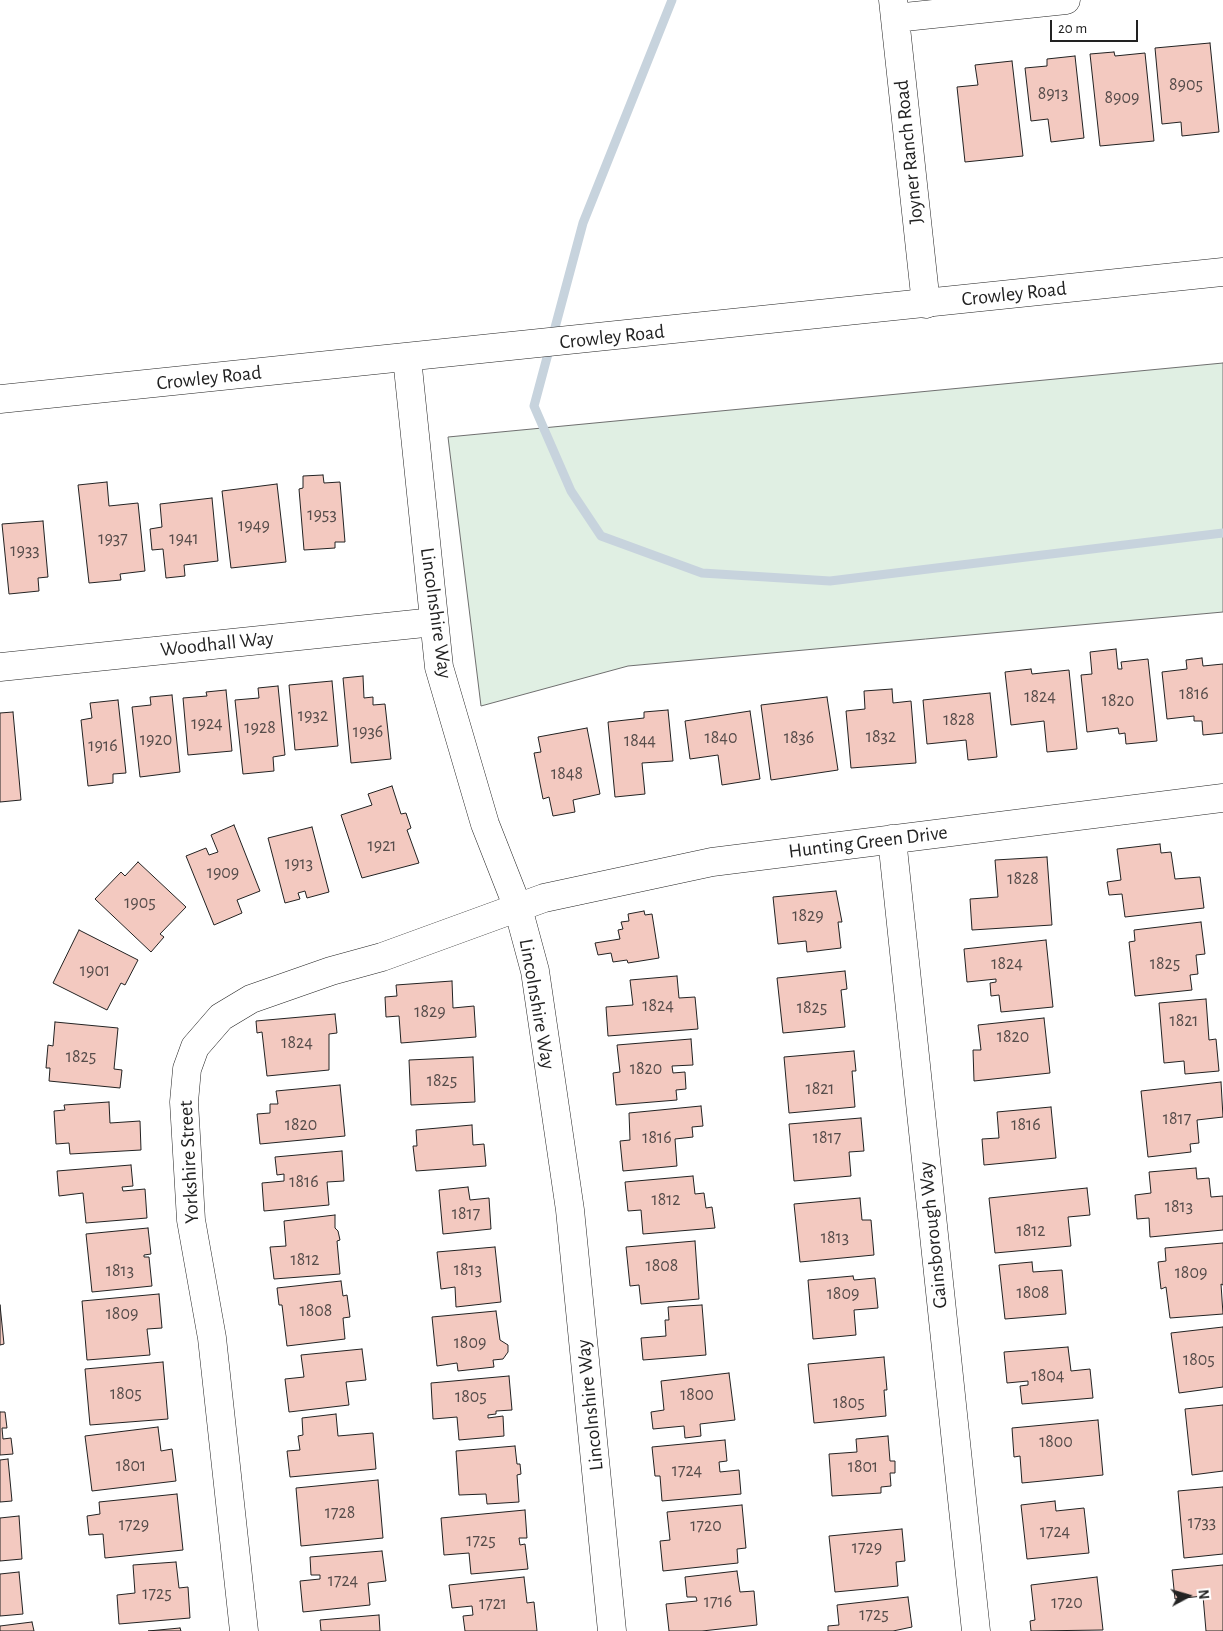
<!DOCTYPE html>
<style>
body{margin:0}
#map{position:relative;width:1223px;height:1631px;overflow:hidden;background:#fff;font-family:"Alegreya Sans",sans-serif}
canvas{display:block}
.north{position:absolute;left:1163px;top:1571px;width:50px;height:50px;-webkit-text-stroke:4px #fff;paint-order:stroke;rotate:84deg;font-size:14px;font-weight:700;line-height:20px;text-align:center;color:#222}
.north::after{content:'';display:block;margin:auto;width:18px;height:22px;background:#222;clip-path:polygon(50% 0,100% 100%,50% 72%,0 100%)}
.scale{position:absolute;left:1050px;top:20px;width:88px;height:22px;box-sizing:border-box;border:2px solid #222;border-top:0;padding-left:6px;font-size:15px;line-height:18px;white-space:nowrap;color:#222;-webkit-text-stroke:4px #fff;paint-order:stroke}
</style>
<div id="map">
<canvas width="1223" height="1631"></canvas>
<div class="north">N</div>
<div class="scale">20 m</div>
</div>
<script>
const ctx = document.querySelector('canvas').getContext('2d');
ctx.lineJoin = 'round';
function fillPath(path, color) {
  ctx.fillStyle = color;
  ctx.fill(path, 'evenodd');
}
function toPath(rows) {
  const path = new Path2D();
  for (const r of rows) {
    path.moveTo(r[0], r[1]);
    for (let i = 2; i < r.length; i += 2) path.lineTo(r[i], r[i + 1]);
  }
  return path;
}
function stroke(path, color, width, dash) {
  ctx.strokeStyle = color;
  ctx.lineWidth = width;
  ctx.lineCap = dash ? 'butt' : 'round';
  ctx.setLineDash(dash || []);
  ctx.stroke(path);
}
function drawText(font, color, halo, rows, align = 'center') {
  ctx.font = font + ' "Alegreya Sans",sans-serif';
  ctx.lineWidth = 4;
  ctx.setLineDash([]);
  ctx.textBaseline = 'middle';
  ctx.strokeStyle = halo;
  ctx.fillStyle = color;
  for (const [text, x, y, turn = 0] of rows) {
    ctx.save();
    ctx.translate(x, y);
    ctx.rotate((+turn || 0) * Math.PI / 180);
    ctx.textAlign = isNaN(turn) ? turn : align;
    if (halo) ctx.strokeText(text, 0, 0);
    ctx.fillText(text, 0, 0);
    ctx.restore();
  }
}
const green = toPath([
 [1223,363,1223,612,628,666,481,706,448,437,1223,363]
]);
fillPath(green, '#e0efe3');
stroke(green, '#6f6f6f', 1);
stroke(toPath([
 [672,0,583,223,534,406,571,491,601,536,702,573,830,581,1223,533]
]), '#c7d3dd', 9);
const building = toPath([
 [1210,43,1219,132,1182,136,1181,122,1162,124,1155,48,1210,43],
 [1114,52,1115,56,1145,53,1154,141,1100,146,1090,54,1114,52],
 [1075,56,1084,138,1051,142,1048,119,1031,121,1025,68,1047,66,1047,59,1075,56],
 [1012,61,1023,156,965,162,957,87,978,85,975,65,1012,61],
 [323,475,324,483,340,482,345,542,335,542,335,548,304,550,299,489,303,488,303,476,323,475],
 [107,482,109,506,138,503,145,571,120,574,121,580,89,583,78,485,107,482],
 [277,484,286,562,231,568,222,491,277,484],
 [212,498,218,561,184,565,185,576,166,578,163,549,152,550,150,529,162,527,160,504,212,498],
 [43,521,48,577,38,578,39,591,9,594,2,524,43,521],
 [1116,649,1118,669,1122,669,1121,662,1148,659,1157,741,1126,744,1125,733,1119,734,1118,728,1087,732,1081,675,1092,674,1090,652,1116,649],
 [1202,658,1203,666,1223,664,1223,733,1203,735,1202,721,1194,721,1194,716,1167,719,1162,672,1187,669,1186,660,1202,658],
 [1031,669,1032,674,1069,670,1077,749,1047,752,1044,721,1011,725,1005,672,1031,669],
 [363,676,364,698,373,697,373,705,385,704,391,759,351,763,343,678,363,676],
 [332,681,338,746,295,750,289,685,332,681],
 [278,686,285,755,273,757,274,771,243,774,235,700,259,698,258,688,278,686],
 [892,689,893,703,911,701,916,763,851,768,846,711,865,709,864,691,892,689],
 [226,690,232,751,188,755,183,698,207,696,206,692,226,690],
 [990,693,997,757,968,760,966,740,927,744,923,700,990,693],
 [172,695,180,772,140,777,132,707,151,705,150,697,172,695],
 [827,697,838,770,771,780,761,705,827,697],
 [118,700,126,773,113,774,113,783,88,786,81,720,92,718,90,703,118,700],
 [668,710,673,761,642,763,645,794,615,797,608,722,644,718,644,712,668,710],
 [750,711,760,779,722,785,718,755,690,759,685,721,750,711],
 [13,712,21,800,0,802,0,713,13,712],
 [587,728,600,794,573,800,575,812,553,816,549,797,543,799,534,753,541,752,538,737,587,728],
 [392,786,401,814,406,813,411,828,407,830,419,863,362,878,341,815,372,805,368,794,392,786],
 [234,825,260,891,237,900,242,913,214,925,186,856,206,848,209,855,218,852,211,835,234,825],
 [312,827,329,892,307,898,305,891,298,893,300,899,285,903,268,838,312,827],
 [1160,844,1161,853,1171,852,1175,879,1200,877,1204,908,1125,917,1122,894,1109,895,1107,882,1121,880,1117,849,1160,844],
 [1047,857,1052,925,972,930,970,899,998,897,995,860,1047,857],
 [138,862,186,907,160,934,164,937,151,952,95,899,121,872,125,876,138,862],
 [836,891,842,922,838,922,841,948,807,952,806,941,778,944,773,897,836,891],
 [644,911,645,915,652,914,659,958,628,963,627,960,613,962,611,953,598,955,595,943,620,939,618,930,623,929,621,922,629,921,628,914,644,911],
 [1201,922,1205,954,1196,955,1198,974,1190,975,1192,990,1135,996,1129,942,1135,941,1134,930,1201,922],
 [79,930,138,960,125,985,121,983,107,1010,53,983,79,930],
 [1046,940,1053,1007,1001,1012,999,995,991,996,990,983,996,982,996,979,967,982,964,949,1046,940],
 [845,971,847,989,841,990,845,1027,783,1033,777,978,845,971],
 [677,976,679,998,695,997,698,1029,608,1036,606,1007,633,1005,630,980,677,976],
 [452,981,453,1008,474,1006,476,1037,401,1043,399,1016,386,1017,385,997,397,996,396,985,452,981],
 [1206,999,1209,1040,1216,1039,1219,1071,1185,1074,1184,1061,1164,1063,1159,1003,1206,999],
 [335,1014,337,1033,329,1034,329,1070,267,1076,262,1032,257,1033,256,1021,335,1014],
 [1044,1018,1050,1073,974,1081,973,1050,981,1050,978,1025,1044,1018],
 [55,1022,118,1028,114,1069,122,1070,120,1088,49,1081,50,1068,46,1068,48,1045,53,1046,55,1022],
 [691,1039,693,1065,672,1066,673,1073,685,1072,686,1089,676,1090,677,1100,616,1105,613,1073,620,1072,617,1045,691,1039],
 [854,1051,856,1071,852,1071,855,1107,789,1113,784,1057,854,1051],
 [473,1057,475,1102,411,1105,409,1060,473,1057],
 [1221,1082,1223,1117,1197,1120,1199,1143,1190,1144,1191,1152,1148,1157,1141,1091,1221,1082],
 [340,1085,345,1136,260,1144,257,1114,270,1113,270,1104,278,1104,276,1091,340,1085],
 [109,1102,110,1123,140,1121,141,1150,70,1154,69,1143,56,1144,54,1111,65,1110,64,1105,109,1102],
 [701,1106,703,1126,692,1127,693,1137,675,1139,677,1166,623,1171,620,1141,630,1140,629,1113,701,1106],
 [1051,1107,1056,1158,984,1165,982,1139,999,1138,997,1112,1051,1107],
 [861,1118,864,1151,849,1152,851,1176,794,1181,789,1124,861,1118],
 [472,1125,473,1145,484,1144,486,1166,416,1171,413,1146,417,1146,416,1130,472,1125],
 [342,1151,344,1181,327,1182,329,1205,264,1211,262,1183,284,1181,284,1174,277,1175,275,1157,342,1151],
 [131,1165,133,1186,122,1187,123,1191,145,1189,147,1218,86,1223,83,1193,59,1196,57,1171,131,1165],
 [1196,1168,1197,1179,1209,1178,1211,1197,1223,1196,1223,1230,1150,1237,1149,1218,1137,1219,1135,1195,1151,1193,1149,1172,1196,1168],
 [693,1176,695,1194,704,1193,706,1208,712,1207,715,1228,643,1234,641,1210,628,1211,625,1182,693,1176],
 [468,1187,470,1200,489,1198,491,1229,443,1234,439,1190,468,1187],
 [1087,1188,1090,1215,1068,1217,1071,1246,995,1253,989,1198,1087,1188],
 [860,1198,862,1220,871,1220,874,1255,800,1262,794,1204,860,1198],
 [335,1215,335,1228,338,1231,340,1240,337,1241,340,1274,274,1279,270,1247,286,1246,284,1221,335,1215],
 [148,1228,151,1254,144,1255,144,1257,149,1257,152,1286,92,1292,86,1234,148,1228],
 [695,1241,699,1299,641,1304,639,1285,630,1286,626,1247,695,1241],
 [1223,1243,1223,1285,1221,1284,1223,1314,1170,1318,1166,1287,1161,1289,1158,1262,1166,1261,1165,1248,1223,1243],
 [495,1247,501,1302,456,1307,455,1287,441,1289,437,1252,495,1247],
 [1032,1262,1033,1272,1062,1270,1066,1314,1005,1319,999,1265,1032,1262],
 [853,1276,854,1280,875,1278,878,1308,854,1310,856,1335,813,1339,808,1280,853,1276],
 [341,1281,343,1296,347,1295,350,1317,343,1318,345,1339,287,1346,282,1305,279,1305,277,1288,341,1281],
 [159,1294,162,1328,147,1329,150,1355,87,1360,82,1301,159,1294],
 [0,1305,4,1344,0,1345,0,1305],
 [702,1305,706,1355,643,1360,641,1338,666,1336,665,1320,669,1320,668,1307,702,1305],
 [496,1311,500,1340,508,1345,508,1352,503,1359,493,1360,494,1367,458,1371,457,1363,437,1366,432,1317,496,1311],
 [1223,1327,1223,1387,1179,1393,1171,1333,1223,1327],
 [1068,1347,1071,1371,1090,1369,1093,1398,1022,1404,1020,1386,1028,1385,1028,1381,1007,1383,1004,1352,1068,1347],
 [362,1349,366,1380,346,1382,349,1405,289,1412,285,1379,304,1377,301,1355,362,1349],
 [884,1357,887,1390,884,1390,886,1416,814,1423,808,1364,884,1357],
 [163,1362,168,1419,90,1425,85,1369,163,1362],
 [729,1373,735,1420,700,1424,701,1436,685,1438,684,1426,653,1429,651,1412,664,1410,661,1381,729,1373],
 [509,1376,512,1410,496,1411,496,1414,488,1415,488,1418,503,1416,504,1436,459,1440,457,1417,433,1419,431,1383,509,1376],
 [1223,1405,1223,1471,1192,1475,1185,1409,1223,1405],
 [0,1412,5,1412,7,1428,2,1428,3,1439,11,1438,13,1454,0,1455,0,1412],
 [336,1414,338,1436,373,1433,376,1469,290,1477,287,1451,300,1450,298,1436,303,1435,302,1418,336,1414],
 [1098,1420,1103,1475,1022,1483,1020,1456,1014,1457,1012,1428,1098,1420],
 [158,1427,161,1451,172,1449,176,1481,92,1491,85,1436,158,1427],
 [888,1436,890,1461,895,1461,895,1473,890,1473,891,1486,881,1487,881,1493,832,1496,829,1454,857,1452,856,1439,888,1436],
 [725,1440,727,1461,719,1462,720,1472,739,1470,741,1494,662,1501,660,1476,655,1476,652,1447,725,1440],
 [515,1446,517,1464,520,1464,521,1474,517,1475,519,1502,487,1504,486,1494,459,1495,456,1451,515,1446],
 [8,1459,12,1501,0,1502,0,1460,8,1459],
 [378,1480,383,1538,301,1546,296,1488,378,1480],
 [1223,1487,1223,1554,1184,1558,1178,1491,1223,1487],
 [177,1494,183,1550,105,1558,103,1534,89,1535,87,1516,100,1514,99,1502,177,1494],
 [1055,1501,1056,1511,1084,1508,1089,1553,1027,1559,1021,1505,1055,1501],
 [742,1505,746,1548,737,1549,738,1563,663,1571,660,1541,670,1540,667,1512,742,1505],
 [525,1510,527,1538,519,1538,520,1545,525,1544,528,1569,471,1574,469,1553,444,1555,441,1518,525,1510],
 [19,1516,22,1559,0,1561,0,1518,19,1516],
 [902,1529,905,1561,896,1562,898,1586,835,1592,829,1536,902,1529],
 [382,1551,386,1581,368,1583,370,1605,303,1612,300,1581,320,1579,320,1575,311,1575,310,1557,382,1551],
 [176,1562,179,1588,188,1587,190,1618,119,1624,117,1595,135,1593,133,1565,176,1562],
 [1223,1565,1223,1631,1206,1631,1203,1596,1175,1599,1172,1570,1223,1565],
 [737,1571,740,1592,754,1591,757,1625,702,1631,669,1631,666,1604,697,1601,696,1597,687,1597,685,1577,737,1571],
 [19,1572,23,1614,0,1616,0,1574,19,1572],
 [524,1577,527,1603,534,1602,537,1631,465,1631,463,1616,473,1615,472,1606,452,1608,449,1585,524,1577],
 [1097,1577,1103,1630,1031,1631,1030,1621,1035,1620,1031,1585,1097,1577],
 [908,1597,912,1627,893,1631,828,1631,828,1626,839,1625,837,1605,908,1597],
 [379,1615,380,1631,321,1631,320,1620,379,1615],
 [32,1622,34,1631,0,1631,0,1626,32,1622],
 [180,1628,181,1631,148,1631,180,1628]
]);
fillPath(building, '#f3c9c0');
stroke(building, '#222', 1);
const minor = toPath([
 [893,0,926,304],
 [895,18,1066,0],
 [407,358,439,667,485,824,518,908,535,971,570,1210,612,1631],
 [0,667,434,622],
 [892,839,976,1631],
 [244,1631,212,1338,191,1220,184,1102,187,1069,195,1047,221,1017,251,999,331,971,382,957,544,898,712,862,1223,798]
]);
const major = toPath([
 [0,399,1223,272]
]);
stroke(minor, '#222', 29);
stroke(major, '#222', 29);
stroke(minor, '#fff', 28);
stroke(major, '#fff', 28);
drawText('18px', '#564c4a', null, [
 ["8905",1186,85],
 ["8913",1053,94],
 ["8909",1122,98],
 ["1953",322,515],
 ["1949",254,526],
 ["1937",113,539],
 ["1941",184,539],
 ["1933",25,551],
 ["1816",1194,694],
 ["1824",1040,697],
 ["1820",1118,701],
 ["1932",313,716],
 ["1828",959,720],
 ["1924",207,724],
 ["1928",260,728],
 ["1936",368,732],
 ["1832",881,737],
 ["1840",721,738],
 ["1836",799,738],
 ["1920",156,740],
 ["1844",640,741],
 ["1916",103,746],
 ["1848",567,774],
 ["1921",382,846],
 ["1913",299,864],
 ["1909",223,873],
 ["1828",1023,879],
 ["1905",140,903],
 ["1829",808,916],
 ["1824",1007,964],
 ["1825",1165,964],
 ["1901",95,971],
 ["1824",658,1006],
 ["1825",812,1008],
 ["1829",430,1012],
 ["1821",1184,1021],
 ["1820",1013,1037],
 ["1824",297,1043],
 ["1825",81,1057],
 ["1820",646,1069],
 ["1825",442,1081],
 ["1821",820,1089],
 ["1817",1177,1119],
 ["1820",301,1125],
 ["1816",1026,1125],
 ["1816",657,1138],
 ["1817",827,1138],
 ["1816",304,1182],
 ["1812",666,1200],
 ["1813",1179,1207],
 ["1817",466,1214],
 ["1812",1031,1231],
 ["1813",835,1238],
 ["1812",305,1260],
 ["1808",662,1266],
 ["1813",468,1270],
 ["1813",120,1271],
 ["1809",1191,1273],
 ["1808",1033,1293],
 ["1809",843,1294],
 ["1808",316,1311],
 ["1809",122,1314],
 ["1809",470,1343],
 ["1805",1199,1360],
 ["1804",1048,1376],
 ["1805",126,1394],
 ["1800",697,1395],
 ["1805",471,1397],
 ["1805",849,1403],
 ["1800",1056,1442],
 ["1801",131,1466],
 ["1801",863,1467],
 ["1724",687,1471],
 ["1728",340,1513],
 ["1733",1202,1523],
 ["1729",134,1525],
 ["1720",706,1526],
 ["1724",1055,1532],
 ["1725",481,1541],
 ["1729",867,1548],
 ["1724",343,1581],
 ["1725",157,1594],
 ["1716",718,1602],
 ["1720",1067,1603],
 ["1721",493,1604],
 ["1725",874,1615]
]);
drawText('20px', '#222', '#fff', [
 ["Joyner Ranch Road",909,152,-96],
 ["Crowley Road",1014,294,-6],
 ["Crowley Road",612,337,-6],
 ["Crowley Road",209,378,-6],
 ["Lincolnshire Way",436,613,82],
 ["Woodhall Way",217,644,-6],
 ["Hunting Green Drive",868,842,-7],
 ["Lincolnshire Way",537,1004,80],
 ["Yorkshire Street",189,1162,-93],
 ["Gainsborough Way",933,1235,-96],
 ["Lincolnshire Way",590,1405,-96]
]);
</script>
